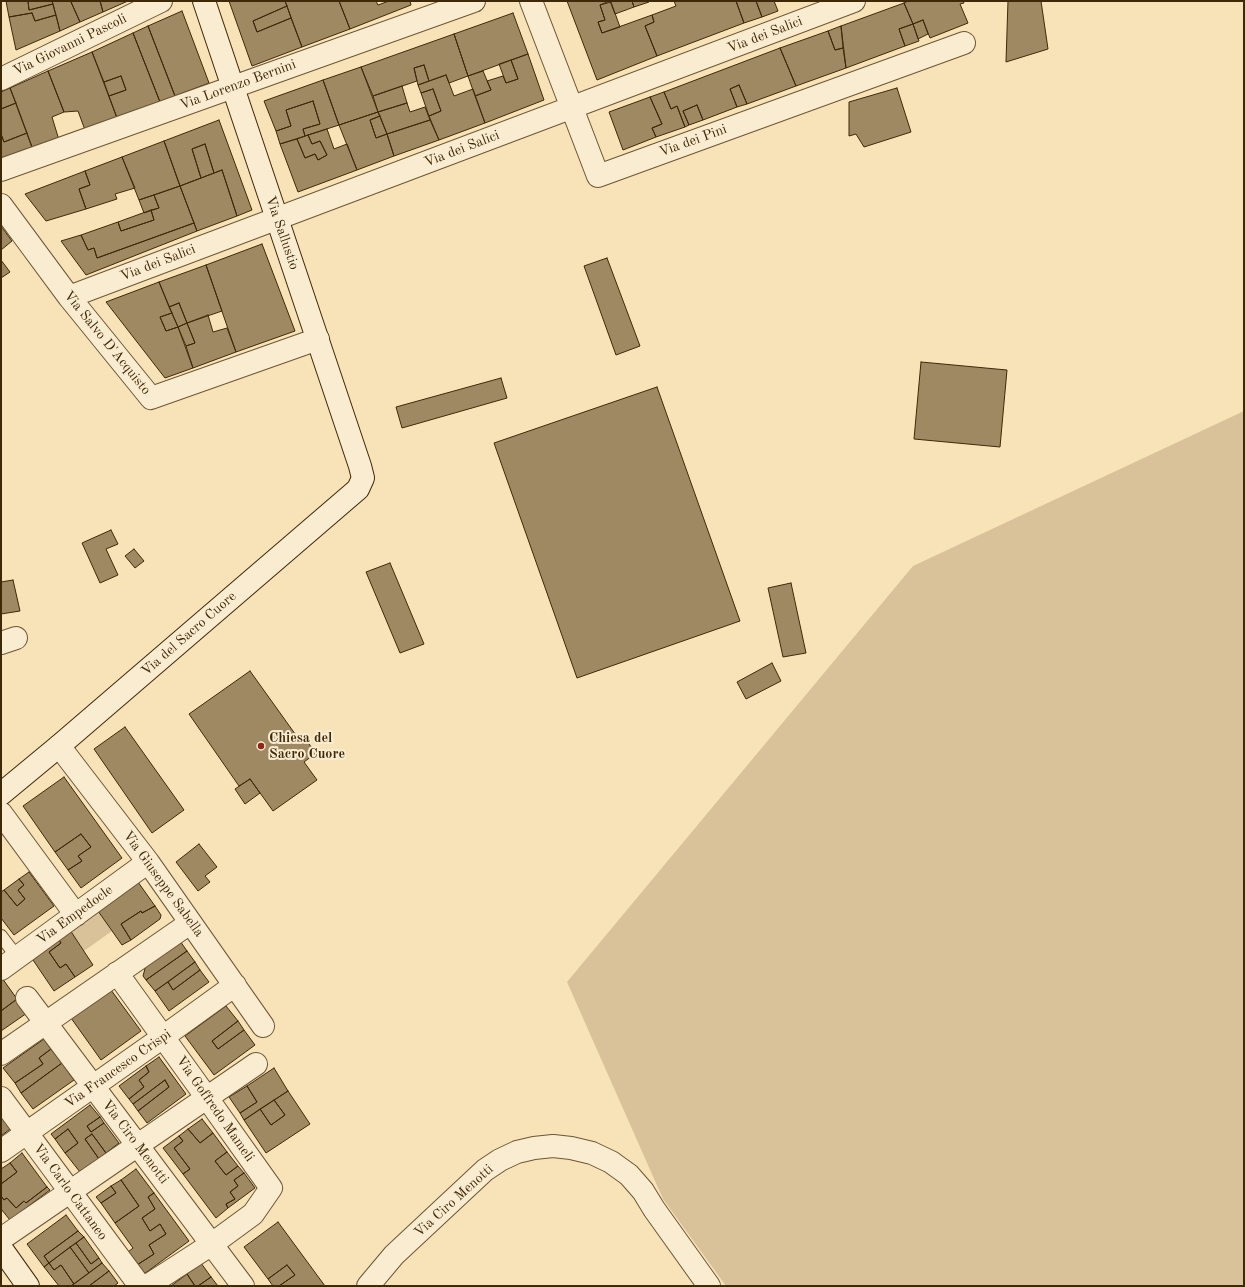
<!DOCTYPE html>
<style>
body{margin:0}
#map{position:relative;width:1245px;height:1287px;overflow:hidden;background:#f8e2b7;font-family:"Old Standard TT",serif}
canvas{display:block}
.frame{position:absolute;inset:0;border:2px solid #3f2807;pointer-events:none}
</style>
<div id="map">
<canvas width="1245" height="1287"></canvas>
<div class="frame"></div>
</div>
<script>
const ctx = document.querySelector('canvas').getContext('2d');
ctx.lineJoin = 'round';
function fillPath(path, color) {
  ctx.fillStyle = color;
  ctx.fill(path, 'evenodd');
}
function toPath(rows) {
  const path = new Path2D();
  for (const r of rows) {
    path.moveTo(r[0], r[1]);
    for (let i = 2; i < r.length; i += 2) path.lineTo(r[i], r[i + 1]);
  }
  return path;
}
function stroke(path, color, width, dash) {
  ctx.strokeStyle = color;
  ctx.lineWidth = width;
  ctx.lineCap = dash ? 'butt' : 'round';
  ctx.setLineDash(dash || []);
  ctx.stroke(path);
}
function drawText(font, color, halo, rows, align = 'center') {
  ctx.font = font + ' "Old Standard TT",serif';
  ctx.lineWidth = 4;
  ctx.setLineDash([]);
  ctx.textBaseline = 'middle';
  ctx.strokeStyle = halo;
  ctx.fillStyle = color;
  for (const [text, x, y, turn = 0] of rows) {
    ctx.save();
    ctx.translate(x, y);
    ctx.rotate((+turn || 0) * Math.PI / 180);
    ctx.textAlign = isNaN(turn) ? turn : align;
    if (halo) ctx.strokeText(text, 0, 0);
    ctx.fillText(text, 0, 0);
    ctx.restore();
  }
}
fillPath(toPath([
 [1244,411,1244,1286,726,1286,663,1199,567,982,913,566],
 [98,911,112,931,84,951,70,930]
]), '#d9c299');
const building = toPath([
 [6,1,28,1,29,10,53,4,56,15,35,21,32,13,9,17,6,1],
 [28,1,52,1,53,4,29,10,28,1],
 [52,1,74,1,71,2,80,22,60,31,52,1],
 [74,1,100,1,103,12,80,22,71,2,74,1],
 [100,1,128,1,103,12,100,1],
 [229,1,285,1,287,6,253,21,257,32,291,18,302,47,252,66,229,1],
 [285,1,339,1,350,29,302,47,285,1],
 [339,1,376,1,378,5,389,1,410,1,411,5,350,29,339,1],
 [567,1,610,1,600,5,605,20,598,22,602,33,652,15,654,22,645,26,657,56,597,80,567,1],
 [610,1,632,1,634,7,615,14,610,1],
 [632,1,649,1,649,2,634,7,632,1],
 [674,1,736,1,744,23,657,56,645,26,654,22,652,15,676,6,674,1],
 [736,1,756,1,762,17,744,23,736,1],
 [756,1,774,1,778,11,762,17,756,1],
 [908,1,963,1,964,3,960,4,968,23,930,38,923,20,913,24,904,3,908,1],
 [1008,1,1041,1,1048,49,1006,62,1008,1],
 [611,2,620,27,602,33,598,22,605,20,600,5,611,2],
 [904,3,913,24,899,29,905,46,846,68,841,26,904,3],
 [287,6,291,18,257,32,253,21,287,6],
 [182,11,209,83,175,96,148,26,182,11],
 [32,13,35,21,56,15,60,31,16,50,9,17,32,13],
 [513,13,528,54,468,76,454,34,513,13],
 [923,20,928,34,918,39,913,24,923,20],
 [913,24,919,41,905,46,899,29,913,24],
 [148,26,175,96,160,102,133,33,148,26],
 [841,26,843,48,835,50,828,31,841,26],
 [828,31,835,50,843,48,846,68,796,86,780,48,828,31],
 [133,33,160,102,117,118,109,96,126,90,121,76,104,82,92,52,133,33],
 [454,34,468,76,449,83,446,75,429,81,424,65,414,68,417,81,373,96,361,67,454,34],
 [780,48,796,86,747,104,739,85,730,89,737,107,703,120,697,105,683,111,689,125,685,127,677,106,671,109,664,92,780,48],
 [92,52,117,118,85,130,78,111,64,112,48,71,92,52],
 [528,54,544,100,485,123,475,96,491,90,487,81,503,76,506,83,518,79,511,60,528,54],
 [511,60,518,79,506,83,499,64,511,60],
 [424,65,429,81,418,85,414,68,424,65],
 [361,67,378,112,339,125,323,80,361,67],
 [48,71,64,112,52,117,59,140,33,150,10,88,48,71],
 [483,71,491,90,475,96,468,76,483,71],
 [446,75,454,96,473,89,485,123,439,140,429,116,441,111,433,89,421,93,418,85,446,75],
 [121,76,126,90,109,96,104,82,121,76],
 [323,80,339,125,305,136,303,129,320,124,313,101,286,110,291,126,276,131,264,101,323,80],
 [739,85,747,104,737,107,730,89,739,85],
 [402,86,407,103,378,112,373,96,402,86],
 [10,88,16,103,1,109,1,92,10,88],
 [897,88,911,132,864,147,856,134,849,136,849,102,897,88],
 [433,89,441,111,429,116,421,93,433,89],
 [664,92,671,109,677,106,685,127,656,137,652,128,662,124,650,97,664,92],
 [650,97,662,124,652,128,656,137,623,150,609,112,650,97],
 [313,101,320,124,303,129,305,136,280,144,276,131,291,126,286,110,313,101],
 [16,103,27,133,4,142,1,134,1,109,16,103],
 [407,103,410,112,425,107,430,120,387,134,378,112,407,103],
 [697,105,703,120,689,125,683,111,697,105],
 [378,112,380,116,370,120,376,138,387,134,394,156,357,170,339,125,378,112],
 [380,116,387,134,376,138,370,120,380,116],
 [219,120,252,210,237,216,222,170,214,173,205,144,192,149,201,178,180,186,164,141,219,120],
 [430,120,439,140,394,156,387,134,430,120],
 [327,129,334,149,347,144,357,170,298,192,280,144,297,139,305,158,315,154,318,160,327,155,320,141,312,144,308,135,327,129],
 [27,133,33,150,1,162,1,134,4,142,27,133],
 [308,135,312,144,320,141,327,155,318,160,315,154,305,158,297,139,308,135],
 [164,141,180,186,139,200,122,157,164,141],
 [205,144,214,173,201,178,192,149,205,144],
 [122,157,135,188,115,194,117,199,86,209,79,189,90,185,85,171,122,157],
 [222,170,237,216,197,231,180,186,222,170],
 [85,171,90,185,79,189,86,209,46,221,25,194,85,171],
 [180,186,194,223,97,258,94,248,88,250,81,235,118,222,121,231,154,220,151,210,159,208,154,195,180,186],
 [154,195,159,208,144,213,139,200,154,195],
 [151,210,154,220,121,231,118,222,151,210],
 [194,223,197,231,86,275,61,241,81,235,88,250,94,248,97,258,194,223],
 [1,226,12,241,1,250,1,226],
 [262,244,295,331,236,352,206,265,262,244],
 [607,258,640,346,616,355,584,266,607,258],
 [1,260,10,272,1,278,1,260],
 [206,265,222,311,187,323,179,303,169,307,159,282,206,265],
 [159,282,172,313,160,317,166,331,178,327,193,368,165,378,106,302,159,282],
 [179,303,187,323,178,327,169,307,179,303],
 [172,313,178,327,166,331,160,317,172,313],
 [208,315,213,332,227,328,236,352,193,368,186,346,195,343,187,323,208,315],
 [187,323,195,343,186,346,178,327,187,323],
 [921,362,1007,370,1000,447,914,439,921,362],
 [501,378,507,398,402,428,396,407,501,378],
 [657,387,740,621,577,678,494,443,657,387],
 [111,530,118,544,106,549,118,575,100,583,82,543,111,530],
 [134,549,144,561,135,568,125,556,134,549],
 [390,563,424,644,400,653,366,572,390,563],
 [13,580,20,611,1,614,1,582,13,580],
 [791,583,806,653,783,657,768,588,791,583],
 [772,663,781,681,746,699,737,682,772,663],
 [250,671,298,738,302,735,316,753,304,762,317,780,273,811,250,779,239,786,189,714,250,671],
 [125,727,184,810,152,833,94,749,125,727],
 [64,777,122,858,81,888,68,870,82,861,78,856,91,847,81,834,55,852,23,806,64,777],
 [250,779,260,793,245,804,235,789,250,779],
 [81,834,91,847,78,856,82,861,68,870,55,852,81,834],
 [199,844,217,867,205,876,210,882,198,891,176,862,199,844],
 [29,872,54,906,14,935,1,918,1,892,4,890,17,906,25,899,18,890,24,885,19,879,29,872],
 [19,879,24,885,18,890,25,899,17,906,4,890,19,879],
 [138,882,155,906,142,913,141,911,121,924,131,940,122,945,98,911,138,882],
 [155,906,161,915,160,919,131,940,121,924,141,911,142,913,155,906],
 [70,930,93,965,75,977,66,964,60,968,49,952,61,943,58,938,70,930],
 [58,938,61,943,49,952,60,968,66,964,75,977,54,991,31,957,58,938],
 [180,941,187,951,146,980,143,976,146,965,180,941],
 [187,951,195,962,155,991,146,980,187,951],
 [195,962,200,970,173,990,168,982,195,962],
 [200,970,209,982,169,1011,155,991,168,982,173,990,200,970],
 [1,978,2,978,17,999,1,1011,1,978],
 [111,990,141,1031,101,1060,71,1018,111,990],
 [17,999,27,1013,1,1031,1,1011,17,999],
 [226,1006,238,1021,212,1041,218,1049,244,1030,255,1045,214,1075,185,1036,226,1006],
 [238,1021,244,1030,218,1049,212,1041,238,1021],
 [44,1039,51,1049,39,1058,43,1064,15,1083,3,1068,44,1039],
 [51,1049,62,1063,21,1093,15,1083,43,1064,39,1058,51,1049],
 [159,1057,186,1094,147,1123,138,1111,169,1087,165,1080,133,1104,129,1099,144,1087,139,1080,149,1072,146,1066,159,1057],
 [62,1063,74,1080,33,1109,21,1093,62,1063],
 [146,1066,149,1072,139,1080,144,1087,129,1099,119,1086,146,1066],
 [274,1068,288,1091,244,1120,240,1113,257,1102,247,1086,274,1068],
 [165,1080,169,1087,138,1111,133,1104,165,1080],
 [247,1086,257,1102,240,1113,229,1097,247,1086],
 [288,1091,310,1124,266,1153,244,1120,260,1109,271,1125,285,1115,274,1100,288,1091],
 [274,1100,285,1115,271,1125,260,1109,274,1100],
 [90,1105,100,1117,87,1126,91,1132,104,1123,119,1143,106,1153,92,1134,85,1139,99,1159,80,1172,65,1153,78,1143,68,1129,55,1139,51,1134,90,1105],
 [1,1117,10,1129,1,1136,1,1117],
 [100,1117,104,1123,91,1132,87,1126,100,1117],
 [202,1119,213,1133,200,1143,188,1129,202,1119],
 [68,1129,78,1143,65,1153,55,1139,68,1129],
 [188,1129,200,1143,213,1133,227,1152,215,1161,226,1175,238,1166,244,1173,234,1180,238,1186,230,1192,235,1199,226,1204,228,1208,216,1218,183,1174,190,1169,174,1148,183,1141,179,1136,188,1129],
 [92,1134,106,1153,99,1159,85,1139,92,1134],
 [179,1136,183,1141,174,1148,190,1169,183,1174,163,1148,179,1136],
 [227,1152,238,1166,226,1175,215,1161,227,1152],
 [22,1153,47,1187,26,1203,24,1201,16,1208,7,1198,4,1200,1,1196,1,1184,17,1172,10,1163,22,1153],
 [10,1163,17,1172,1,1184,1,1169,10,1163],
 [136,1169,154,1193,148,1197,155,1209,142,1218,150,1231,160,1224,166,1234,149,1245,154,1254,137,1265,128,1252,133,1248,115,1223,139,1206,121,1180,136,1169],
 [244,1173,255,1188,228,1208,226,1204,235,1199,230,1192,238,1186,234,1180,244,1173],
 [121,1180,139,1206,115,1223,101,1203,116,1193,111,1186,121,1180],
 [111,1186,116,1193,101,1203,96,1197,111,1186],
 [47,1187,50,1190,10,1220,1,1209,1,1196,4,1200,7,1198,16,1208,24,1201,26,1203,47,1187],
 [154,1193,189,1241,144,1274,137,1265,154,1254,149,1245,166,1234,160,1224,150,1231,142,1218,155,1209,148,1197,154,1193],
 [66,1215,78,1231,44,1256,49,1263,44,1267,27,1244,66,1215],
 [278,1222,325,1286,279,1286,295,1275,287,1265,268,1279,244,1247,278,1222],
 [78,1231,84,1237,49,1263,44,1256,78,1231],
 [84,1237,99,1258,91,1264,76,1243,84,1237],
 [76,1243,91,1264,99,1258,102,1263,89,1273,70,1247,76,1243],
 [70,1247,89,1273,74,1284,61,1265,54,1270,49,1263,70,1247],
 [49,1263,54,1270,61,1265,74,1284,71,1286,59,1286,44,1267,49,1263],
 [102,1263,109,1271,89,1286,71,1286,102,1263],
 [201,1263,211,1277,198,1286,195,1286,187,1274,201,1263],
 [287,1265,295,1275,279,1286,273,1286,268,1279,287,1265],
 [109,1271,118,1283,114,1286,89,1286,109,1271],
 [187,1274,195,1286,171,1286,187,1274],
 [211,1277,218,1286,198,1286,211,1277]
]);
fillPath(building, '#9f8963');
stroke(building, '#3f2807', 1);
const lane = toPath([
 [1,936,17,957]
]);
const street = toPath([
 [531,1,598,176,964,43],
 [1,79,161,1],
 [1,170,474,1],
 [1,205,69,297,151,398,318,339],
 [69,297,854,1],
 [1,643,16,638],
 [59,746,148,862,263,1026],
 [1,813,76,915],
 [1,969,148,862],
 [117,973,207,1098,271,1188,253,1214,212,1244,147,1286],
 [27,998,243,1286],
 [1,1054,190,923],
 [1,1098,140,1286],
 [1,1151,163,1037,235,985],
 [1,1239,256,1064],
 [368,1286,394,1255,485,1170,500,1160,517,1152,534,1148,553,1146,571,1148,592,1153,611,1162,629,1175,643,1191,654,1209,709,1286]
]);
const secondary = toPath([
 [1,794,59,746,358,489,363,478,360,466,204,1],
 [1,1248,28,1286]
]);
stroke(lane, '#6d5633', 14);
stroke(street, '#6d5633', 24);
stroke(secondary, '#3f2807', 24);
stroke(lane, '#faecd0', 12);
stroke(street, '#faecd0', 22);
stroke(secondary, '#faecd0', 22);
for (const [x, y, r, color] of [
 [261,746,4,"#8f2418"]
]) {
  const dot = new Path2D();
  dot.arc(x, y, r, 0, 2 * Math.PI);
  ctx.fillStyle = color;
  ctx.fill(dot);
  stroke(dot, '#faecd0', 1.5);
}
drawText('14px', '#3f2807', '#faecd0', [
 ["Via dei Salici",765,35,-21],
 ["Via Giovanni Pascoli",70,45,-26],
 ["Via Lorenzo Bernini",238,85,-20],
 ["Via dei Pini",693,141,-20],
 ["Via dei Salici",462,149,-21],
 ["Via Sallustio",282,233,71],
 ["Via dei Salici",158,263,-21],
 ["Via Salvo D'Acquisto",107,343,51],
 ["Via del Sacro Cuore",189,634,-41],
 ["Via Giuseppe Sabella",163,884,54],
 ["Via Empedocle",75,915,-36],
 ["Via Francesco Crispi",118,1069,-35],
 ["Via Goffredo Mameli",215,1109,55],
 ["Via Ciro Menotti",135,1142,53],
 ["Via Carlo Cattaneo",70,1192,54],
 ["Via Ciro Menotti",454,1201,-42]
]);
drawText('bold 14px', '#3f2807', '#faecd0', [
 ["Chiesa del",269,738],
 ["Sacro Cuore",269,754]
], 'left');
</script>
